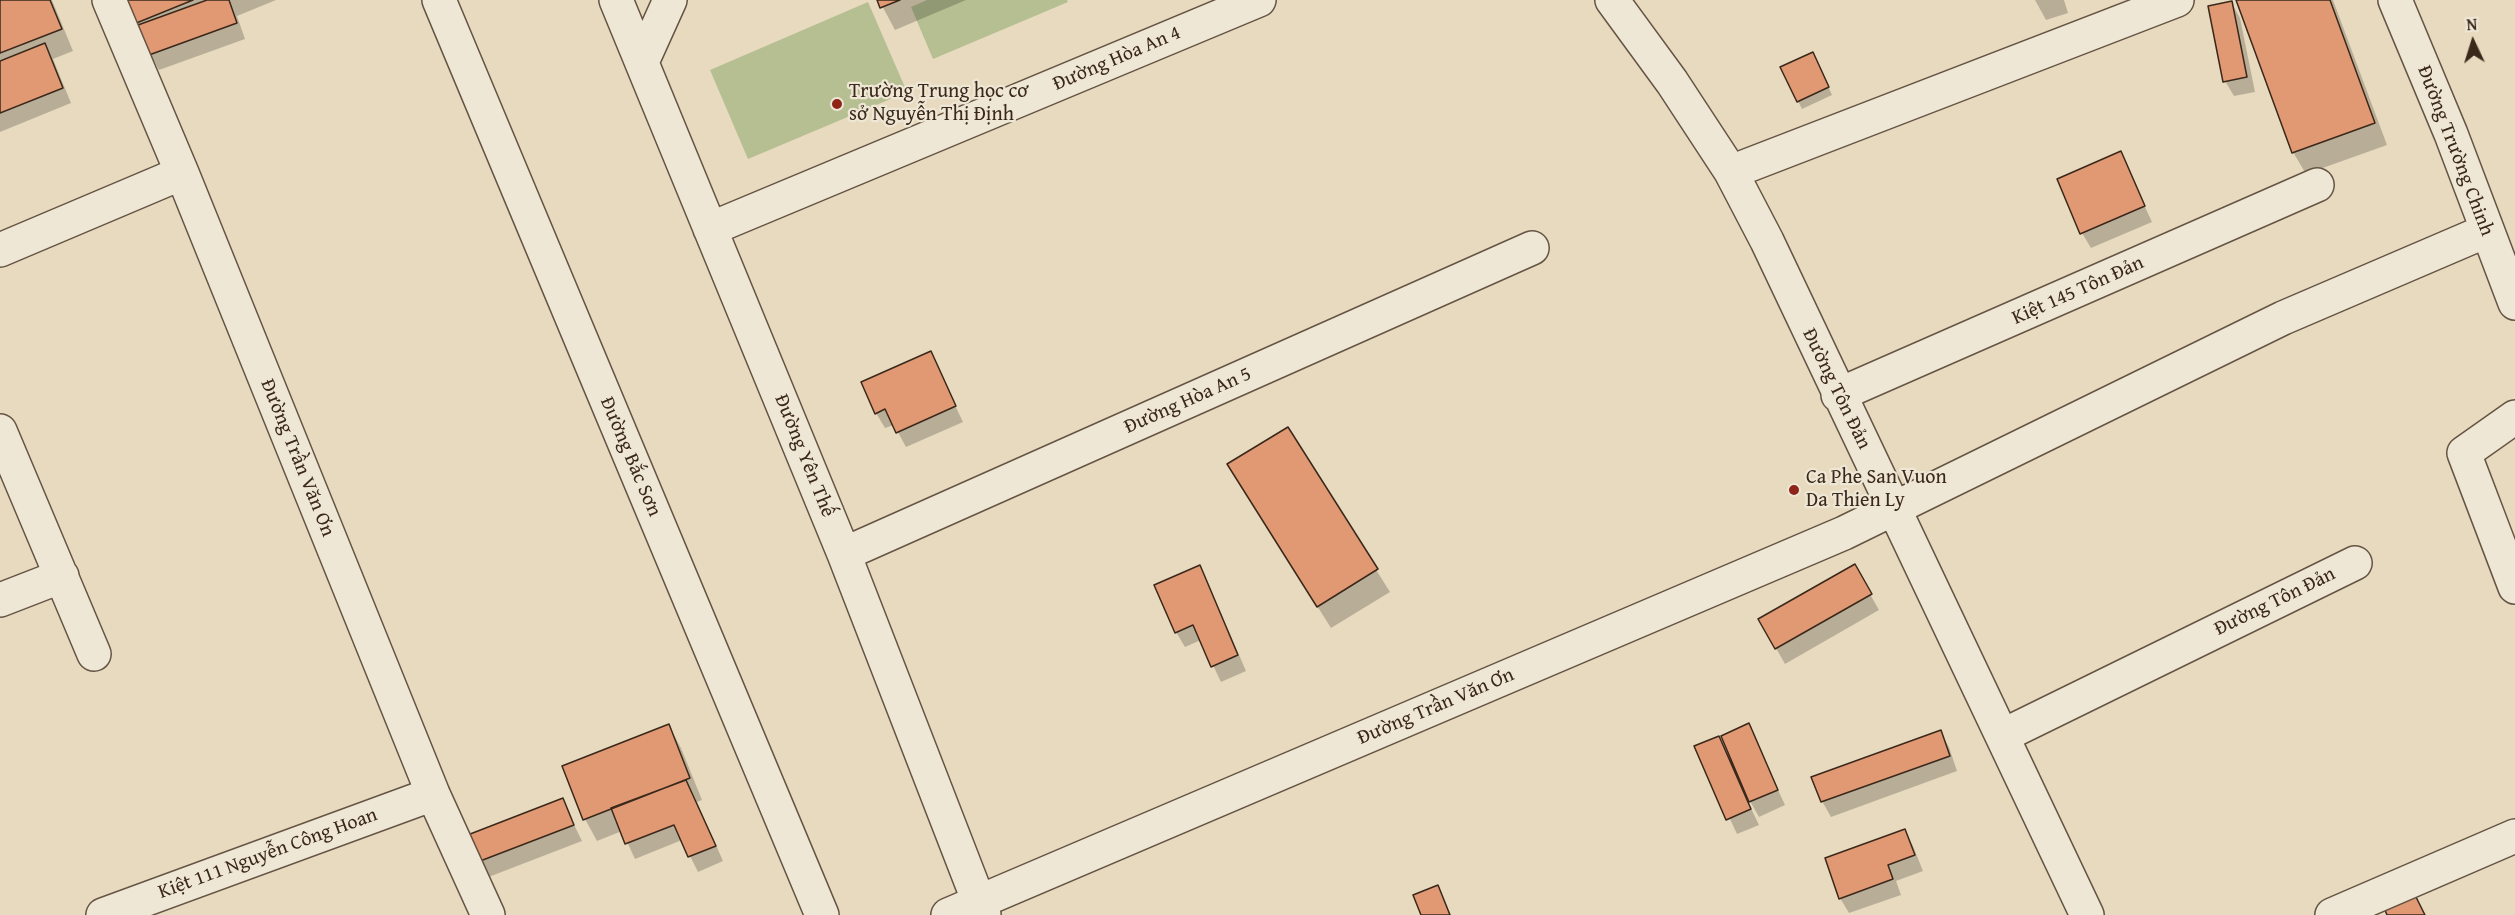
<!DOCTYPE html>
<meta charset="utf-8">
<style>
body{margin:0}
#map{position:relative;width:2515px;height:915px;overflow:hidden;background:#e7dabf;font-family:"Gentium Book Plus",serif}
canvas{display:block}
.north{position:absolute;left:2443px;top:12px;width:60px;height:60px;-webkit-text-stroke:4px #efe7d5;paint-order:stroke;rotate:356deg;font-size:16px;font-weight:700;line-height:24px;text-align:center;color:#3a281b}
.north::after{content:'';display:block;margin:auto;width:21px;height:27px;background:#3a281b;clip-path:polygon(50% 0,100% 100%,50% 72%,0 100%)}
</style>
<div id="map">
<canvas width="2515" height="915"></canvas>
<div class="north">N</div>
</div>
<script>
const ctx = document.querySelector('canvas').getContext('2d');
ctx.lineJoin = 'round';
function fillPath(path, color) {
  ctx.fillStyle = color;
  ctx.fill(path, 'evenodd');
}
function toPath(rows) {
  const path = new Path2D();
  for (const r of rows) {
    path.moveTo(r[0], r[1]);
    for (let i = 2; i < r.length; i += 2) path.lineTo(r[i], r[i + 1]);
  }
  return path;
}
function stroke(path, color, width, dash) {
  ctx.strokeStyle = color;
  ctx.lineWidth = width;
  ctx.lineCap = dash ? 'butt' : 'round';
  ctx.setLineDash(dash || []);
  ctx.stroke(path);
}
function drawText(font, color, halo, rows, align = 'center') {
  ctx.font = font + ' "Gentium Book Plus",serif';
  ctx.lineWidth = 4.5;
  ctx.setLineDash([]);
  ctx.textBaseline = 'middle';
  ctx.strokeStyle = halo;
  ctx.fillStyle = color;
  for (const [text, x, y, turn = 0] of rows) {
    ctx.save();
    ctx.translate(x, y);
    ctx.rotate((+turn || 0) * Math.PI / 180);
    ctx.textAlign = isNaN(turn) ? turn : align;
    if (halo) ctx.strokeText(text, 0, 0);
    ctx.fillText(text, 0, 0);
    ctx.restore();
  }
}
fillPath(toPath([
 [927,0,1067,0,1068,2,933,59,911,7],
 [868,2,907,92,748,159,710,70]
]), '#b6bf91');
fillPath(toPath([
 [0,0,52,0,73,51,53,59,71,103,0,132],
 [120,0,276,0,237,16,245,39,159,70],
 [879,0,966,0,895,30],
 [2035,0,2064,0,2068,13,2046,20],
 [2237,0,2333,0,2387,145,2306,174,2293,152],
 [2231,2,2240,18,2255,92,2234,96,2225,81],
 [1817,61,1832,95,1802,109,1798,101],
 [2120,153,2152,222,2091,248,2082,233],
 [930,353,963,422,906,447,894,425,885,428,876,413],
 [1288,429,1390,592,1331,628,1242,487],
 [1854,566,1879,610,1785,664,1760,620],
 [1199,567,1208,583,1246,671,1221,682,1201,640,1185,647,1176,632],
 [1748,725,1785,805,1759,817,1750,801,1748,802,1759,825,1737,834,1696,747,1718,738,1729,756],
 [669,726,681,748,702,800,697,802,723,861,698,872,682,840,635,859,622,831,597,841,585,819],
 [1940,732,1949,747,1957,771,1831,817,1822,801],
 [562,800,582,841,486,878,477,863],
 [1905,831,1913,846,1923,871,1896,881,1901,895,1849,913,1840,898],
 [1437,887,1451,915,1423,915]
]), '#0003');
const building = toPath([
 [0,0,50,0,62,29,0,53,0,0],
 [118,0,193,0,129,26,118,0],
 [207,0,229,0,237,23,149,55,138,25,207,0],
 [877,0,900,0,880,8,877,0],
 [2236,0,2330,0,2375,123,2292,153,2236,0],
 [2232,1,2247,77,2223,82,2208,6,2232,1],
 [45,43,63,88,0,113,0,61,45,43],
 [1813,52,1829,87,1797,102,1780,67,1813,52],
 [2121,151,2145,206,2080,234,2057,179,2121,151],
 [931,351,956,406,896,433,885,409,875,414,861,382,931,351],
 [1288,427,1378,569,1317,607,1227,464,1288,427],
 [1855,564,1872,594,1775,649,1758,619,1855,564],
 [1200,565,1238,655,1211,667,1193,625,1175,633,1154,585,1200,565],
 [1749,723,1778,790,1749,802,1721,736,1749,723],
 [669,724,690,778,583,820,562,766,669,724],
 [1941,730,1950,756,1821,802,1811,777,1941,730],
 [1719,736,1751,809,1726,820,1694,746,1719,736],
 [686,780,716,846,688,857,674,825,625,844,611,808,686,780],
 [563,798,574,825,475,863,465,836,563,798],
 [1905,829,1915,855,1888,865,1893,879,1839,899,1825,858,1905,829],
 [1438,885,1450,915,1421,915,1413,895,1438,885],
 [2415,895,2425,915,2387,915,2385,910,2415,895]
]);
fillPath(building, '#e19974');
stroke(building, '#3a281b', 1.5);
const minor = toPath([
 [109,0,182,173,433,794,488,915],
 [439,0,822,915],
 [616,0,844,554,984,915],
 [1612,0,1672,82,1731,172,1767,241,2087,915],
 [2395,0,2451,134,2515,303],
 [642,62,670,0],
 [1731,172,2177,0],
 [710,229,1259,0],
 [0,250,182,173],
 [1838,395,2317,185],
 [2515,417,2464,453,2515,587],
 [0,431,94,654],
 [844,554,1532,248],
 [0,600,62,576],
 [2002,736,2355,563],
 [103,915,433,794],
 [948,915,1844,533,2283,318,2486,231],
 [2332,915,2515,836]
]);
stroke(minor, '#655444', 36);
stroke(minor, '#efe7d5', 33);
for (const [x, y, r, color] of [
 [837,104,6,"#8f2418"],
 [1794,490,6,"#8f2418"]
]) {
  const dot = new Path2D();
  dot.arc(x, y, r, 0, 2 * Math.PI);
  ctx.fillStyle = color;
  ctx.fill(dot);
  stroke(dot, '#efe7d5', 2);
}
drawText('20px', '#3a281b', '#efe7d5', [
 ["Đường Hòa An 4",1117,59,-23],
 ["Đường Trường Chinh",2455,151,69],
 ["Kiệt 145 Tôn Đản",2078,291,-24],
 ["Đường Tôn Đản",1836,389,64],
 ["Đường Hòa An 5",1188,401,-24],
 ["Đường Yên Thế",804,456,68],
 ["Đường Bắc Sơn",630,457,67],
 ["Đường Trần Văn Ơn",297,458,68],
 ["Đường Tôn Đản",2275,602,-26],
 ["Đường Trần Văn Ơn",1436,707,-23],
 ["Kiệt 111 Nguyễn Công Hoan",268,854,-20]
]);
drawText('20px', '#3a281b', '#efe7d5', [
 ["Trường Trung học cơ",849,92],
 ["sở Nguyễn Thị Định",849,115],
 ["Ca Phe San Vuon",1806,478],
 ["Da Thien Ly",1806,501]
], 'left');
</script>
